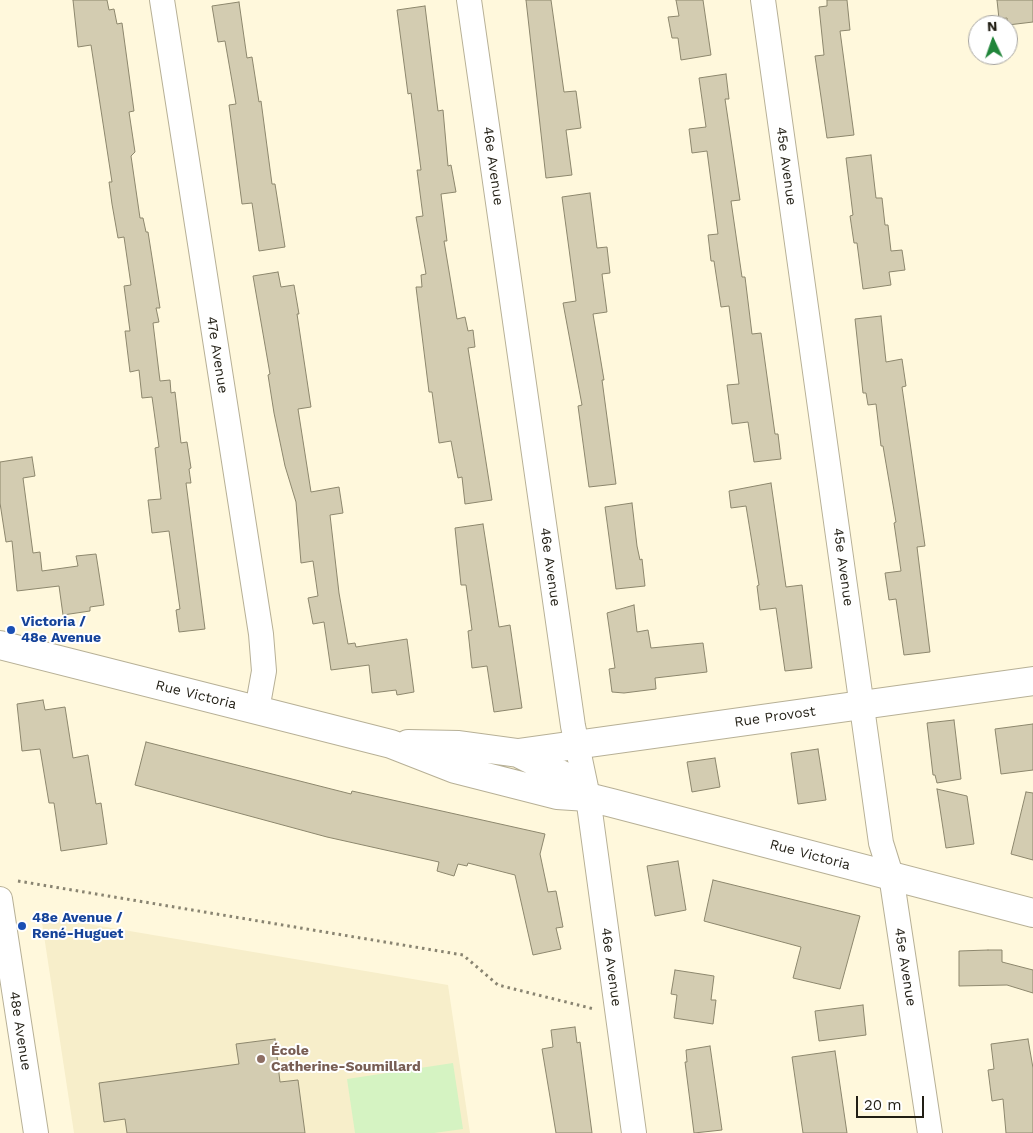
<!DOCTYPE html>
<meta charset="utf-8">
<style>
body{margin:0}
#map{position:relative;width:1033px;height:1133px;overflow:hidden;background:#fff8dc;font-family:"Work Sans",sans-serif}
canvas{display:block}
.north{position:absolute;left:968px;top:15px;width:50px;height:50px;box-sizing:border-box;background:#fff;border:1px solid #a7a5a1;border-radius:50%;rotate:357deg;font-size:14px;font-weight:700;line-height:20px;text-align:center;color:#221f15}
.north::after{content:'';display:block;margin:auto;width:18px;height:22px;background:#20853a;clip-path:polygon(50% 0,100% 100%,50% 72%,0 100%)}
.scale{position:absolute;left:856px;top:1096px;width:68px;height:22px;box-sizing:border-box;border:2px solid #221f15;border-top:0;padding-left:6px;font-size:15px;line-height:18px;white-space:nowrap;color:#221f15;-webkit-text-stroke:4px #fff;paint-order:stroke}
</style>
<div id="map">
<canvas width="1033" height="1133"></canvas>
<div class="north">N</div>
<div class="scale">20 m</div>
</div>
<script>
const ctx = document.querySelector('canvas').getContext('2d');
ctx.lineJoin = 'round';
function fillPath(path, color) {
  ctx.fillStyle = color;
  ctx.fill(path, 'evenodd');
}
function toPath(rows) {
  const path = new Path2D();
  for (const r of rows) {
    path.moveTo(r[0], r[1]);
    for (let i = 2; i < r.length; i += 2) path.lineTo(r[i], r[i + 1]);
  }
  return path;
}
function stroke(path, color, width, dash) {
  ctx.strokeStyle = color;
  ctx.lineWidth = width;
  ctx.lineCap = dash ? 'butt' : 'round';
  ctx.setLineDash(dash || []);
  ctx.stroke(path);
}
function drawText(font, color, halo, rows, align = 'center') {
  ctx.font = font + ' "Work Sans",sans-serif';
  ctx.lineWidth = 4;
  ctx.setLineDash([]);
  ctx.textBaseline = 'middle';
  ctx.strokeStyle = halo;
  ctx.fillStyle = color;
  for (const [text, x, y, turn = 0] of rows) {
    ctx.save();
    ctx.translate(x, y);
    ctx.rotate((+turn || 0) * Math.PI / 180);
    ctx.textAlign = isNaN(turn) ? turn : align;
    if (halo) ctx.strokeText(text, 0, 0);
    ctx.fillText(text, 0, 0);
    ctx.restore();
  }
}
fillPath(toPath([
 [41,916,448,985,470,1133,74,1133]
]), '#f7eeca');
fillPath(toPath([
 [453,1063,463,1129,434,1133,355,1133,347,1079]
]), '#d5f3c2');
const building = toPath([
 [73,0,107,0,109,10,114,9,117,24,122,23,134,111,129,112,135,152,131,156,140,218,143,218,146,232,148,232,160,308,156,308,159,322,153,323,160,381,170,380,171,393,175,392,181,443,187,442,191,468,189,469,191,483,186,483,205,629,179,632,176,610,180,609,169,531,152,533,148,500,161,499,155,448,159,447,152,397,142,398,139,370,130,372,125,331,130,331,124,286,131,285,124,237,118,238,112,204,109,182,112,182,91,45,78,47,73,0],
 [526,0,551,0,564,92,576,91,581,128,566,130,572,175,546,178,526,0],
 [676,0,703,0,711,55,681,60,678,38,672,38,668,17,679,16,676,0],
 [827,0,847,0,850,30,840,31,854,135,827,138,815,56,824,55,819,7,827,6,827,0],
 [997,0,1033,0,1033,22,1008,25,1007,18,999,19,997,0],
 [239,2,247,58,252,57,259,102,261,101,272,184,275,184,285,247,259,251,252,203,242,204,229,105,236,104,225,41,218,42,212,6,239,2],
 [425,6,438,111,443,110,448,166,451,165,456,192,441,194,447,241,444,241,457,319,465,317,468,331,473,330,475,347,468,348,492,500,465,504,462,477,458,478,451,441,439,443,432,392,429,392,416,287,422,287,421,275,426,274,416,217,423,216,417,170,421,170,411,93,408,94,397,10,425,6],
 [726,74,729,99,725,99,740,200,731,201,742,277,745,277,752,334,761,333,775,434,778,434,781,459,754,462,748,422,732,424,727,385,739,384,729,306,721,307,714,261,711,261,708,235,718,234,707,151,692,153,689,129,706,127,699,78,726,74],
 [871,155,876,198,882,198,885,225,888,225,891,251,902,250,905,270,889,272,891,285,863,289,857,243,854,243,850,216,853,215,846,158,871,155],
 [590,193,597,248,607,247,610,273,602,274,607,312,593,314,604,380,602,380,616,484,589,487,578,406,582,405,563,303,576,301,562,197,590,193],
 [278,272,281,287,294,285,299,314,297,314,311,407,298,409,311,492,339,487,343,513,330,515,339,593,348,644,355,643,356,647,407,639,414,692,397,695,396,690,372,693,369,665,331,670,324,622,313,624,308,598,318,596,313,561,301,563,296,502,285,466,274,413,268,375,270,374,253,276,278,272],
 [881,316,886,362,902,359,906,386,902,387,925,546,917,547,930,652,904,655,896,599,889,600,885,573,901,571,894,523,896,522,883,446,881,446,876,404,868,405,866,393,863,393,855,319,881,316],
 [32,457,35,476,23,478,33,553,40,552,42,571,78,566,76,556,96,554,104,605,90,607,90,611,63,615,59,586,17,591,12,541,6,542,0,503,0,462,32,457],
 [771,483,786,587,802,585,812,668,785,671,776,608,760,610,757,586,759,585,746,506,731,508,729,491,771,483],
 [632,503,637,546,640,560,642,559,645,586,616,589,605,507,632,503],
 [483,524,499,627,510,625,522,708,494,712,487,666,472,668,468,631,472,630,466,585,461,585,455,528,483,524],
 [634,605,637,632,648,630,651,648,703,643,707,672,655,678,656,689,624,693,612,692,609,669,615,668,607,613,634,605],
 [43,700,45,710,65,707,73,758,88,755,96,804,101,803,107,844,61,851,54,803,49,803,40,749,22,751,17,704,43,700],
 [954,720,961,779,937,783,935,775,933,775,927,723,954,720],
 [1033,724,1033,770,1001,774,995,729,1033,724],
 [146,742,351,794,352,791,545,834,540,854,548,892,556,891,563,927,556,928,561,949,533,955,515,875,468,863,467,866,458,864,454,876,437,871,439,862,327,837,135,785,146,742],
 [818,749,826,800,798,804,791,753,818,749],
 [715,758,720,787,692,792,687,762,715,758],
 [937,789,967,796,974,844,946,848,937,789],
 [1026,792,1033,793,1033,860,1011,854,1026,792],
 [678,861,686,910,655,916,647,866,678,861],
 [713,880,860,916,840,989,793,978,801,947,704,921,713,880],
 [988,950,1002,950,1002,962,1033,970,1033,993,1007,985,959,986,959,951,988,950],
 [675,970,714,976,711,1000,716,1000,713,1024,674,1018,677,995,671,994,675,970],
 [863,1005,866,1035,819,1041,815,1011,863,1005],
 [575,1027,577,1043,580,1042,592,1133,556,1133,542,1049,553,1047,551,1030,575,1027],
 [275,1039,280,1082,298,1080,305,1133,127,1133,125,1119,104,1122,99,1083,239,1064,236,1044,275,1039],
 [1028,1039,1033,1068,1033,1133,1006,1133,1003,1099,992,1101,988,1070,994,1069,991,1044,1028,1039],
 [710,1046,722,1130,694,1133,685,1062,687,1062,686,1050,710,1046],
 [835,1051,847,1133,803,1133,792,1057,835,1051]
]);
fillPath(building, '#d3ccb1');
stroke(building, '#8d876d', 1);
const street = toPath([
 [162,0,261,634,264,671,257,710],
 [469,0,573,726,588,797,634,1133],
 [763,0,881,843,891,875,930,1133],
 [0,899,36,1133]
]);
const secondary = toPath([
 [0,645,391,744,455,769,557,795,588,797,612,803,1033,913],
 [408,744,459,745,518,753,562,775,588,797],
 [518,753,1033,681]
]);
stroke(street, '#b7b096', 26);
stroke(secondary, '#b7b096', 30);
stroke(toPath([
 [18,881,463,955,498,985,594,1009]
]), '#898471', 3, [2.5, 4]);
stroke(street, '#fff', 24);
stroke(secondary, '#fff', 28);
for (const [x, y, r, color] of [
 [11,630,5,"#1a4fb4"],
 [22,926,5,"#1a4fb4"],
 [261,1059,5,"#8d6e63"]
]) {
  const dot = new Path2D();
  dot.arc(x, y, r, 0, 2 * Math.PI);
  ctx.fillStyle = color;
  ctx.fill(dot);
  stroke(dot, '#fff', 2);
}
drawText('14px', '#221f15', '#fff', [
 ["46e Avenue",493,166,82],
 ["45e Avenue",786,166,82],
 ["47e Avenue",217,355,81],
 ["46e Avenue",550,567,82],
 ["45e Avenue",843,567,82],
 ["Rue Victoria",196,695,14],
 ["Rue Provost",775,717,-8],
 ["Rue Victoria",810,855,15],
 ["46e Avenue",611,967,82],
 ["45e Avenue",905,967,81],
 ["48e Avenue",20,1031,81]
]);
drawText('bold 14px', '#164399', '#fff', [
 ["Victoria /",21,622],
 ["48e Avenue",21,638],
 ["48e Avenue /",32,918],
 ["René-Huguet",32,934]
], 'left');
drawText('bold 14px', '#785e54', '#fff', [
 ["École",271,1051],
 ["Catherine-Soumillard",271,1067]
], 'left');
</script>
